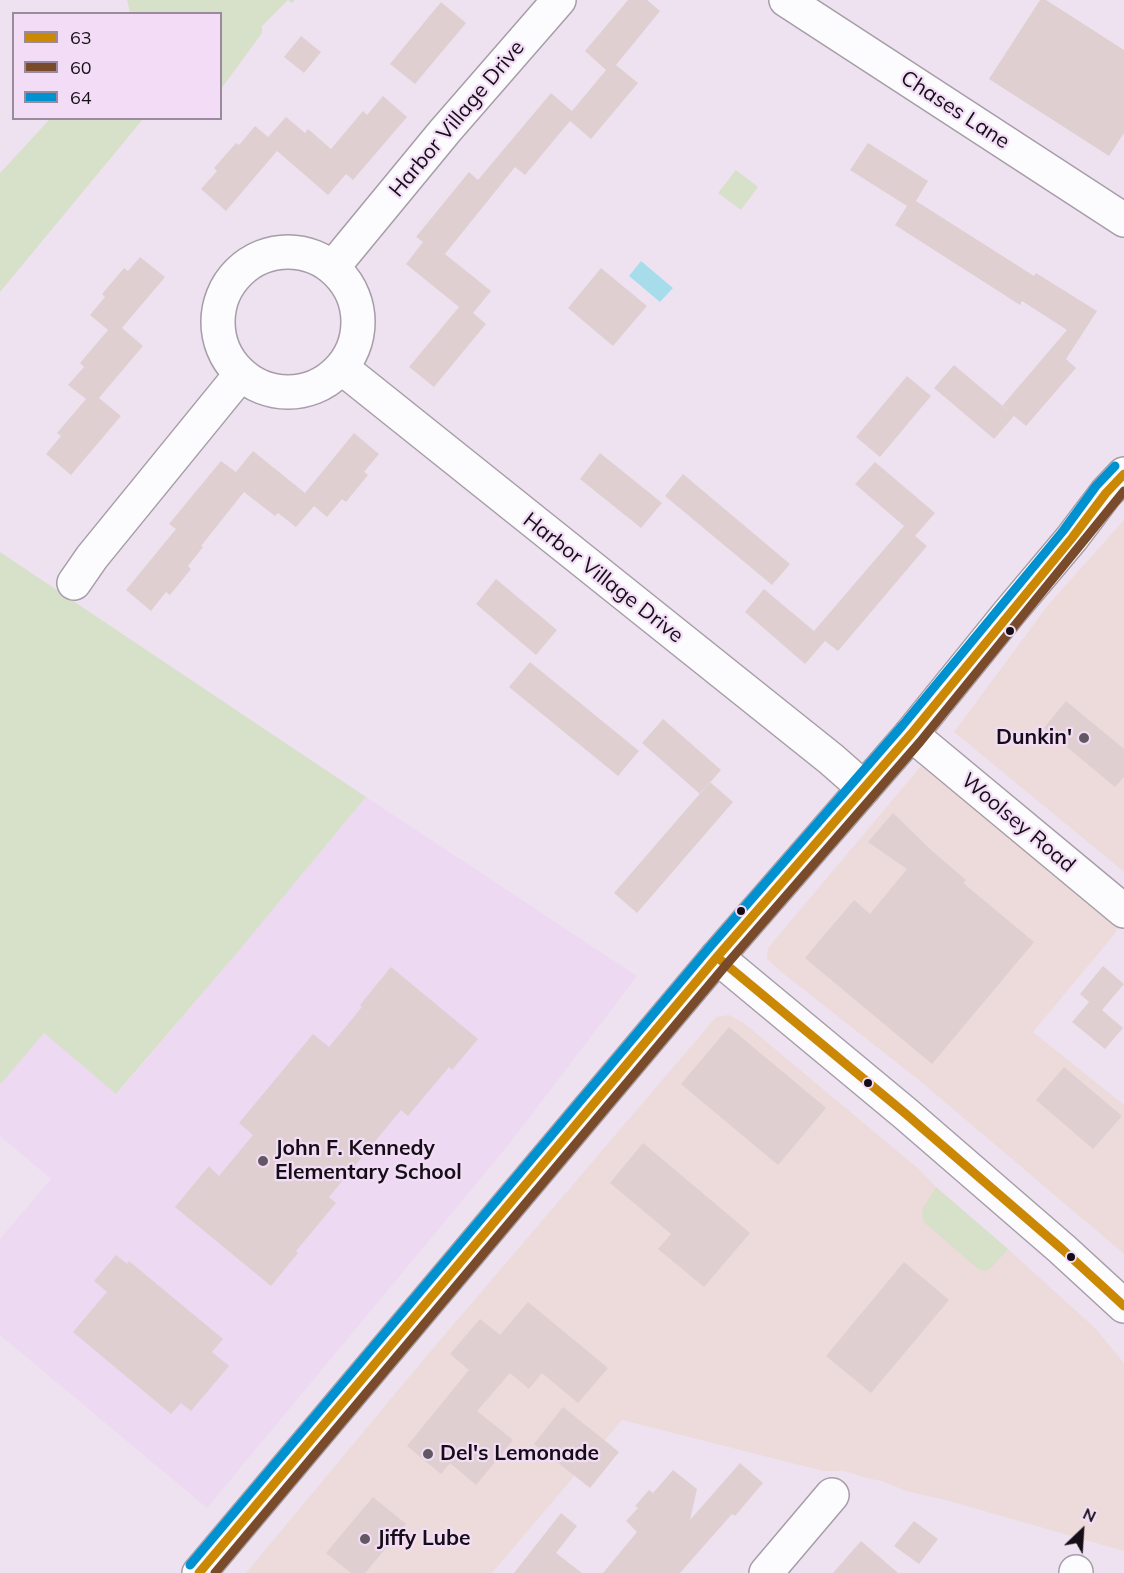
<!DOCTYPE html>
<style>
body{margin:0}
#map{position:relative;width:1124px;height:1573px;overflow:hidden;background:#eee2f0;font-family:Mulish,sans-serif}
canvas{display:block}
.legend{position:absolute;left:12px;top:12px;width:210px;height:108px;box-sizing:border-box;background:#f2dcf6;border:2px solid #9a8a9d;margin:0;padding:8px 10px;list-style:none;font-size:18px;color:#160e17}
.legend li{display:flex;align-items:center;gap:12px;height:30px}
.legend b{width:30px;border:2px solid #9a8a9d}
.north{position:absolute;left:1052px;top:1501px;width:60px;height:60px;-webkit-text-stroke:4px #f2dcf6;paint-order:stroke;rotate:25deg;font-size:16px;font-weight:700;line-height:24px;text-align:center;color:#160e17}
.north::after{content:'';display:block;margin:auto;width:21px;height:27px;background:#160e17;clip-path:polygon(50% 0,100% 100%,50% 72%,0 100%)}
</style>
<div id="map">
<canvas width="1124" height="1573"></canvas>
<ul class="legend">
<li><b style="height:8px;background:#ca8805"></b>63</li>
<li><b style="height:8px;background:#7a4b2a"></b>60</li>
<li><b style="height:8px;background:#0092d0"></b>64</li>
</ul>
<div class="north">N</div>
</div>
<script>
const ctx = document.querySelector('canvas').getContext('2d');
ctx.lineJoin = 'round';
function fillPath(path, color) {
  ctx.fillStyle = color;
  ctx.fill(path, 'evenodd');
}
function toPath(rows) {
  const path = new Path2D();
  for (const r of rows) {
    if (r.length === 3) {
      path.moveTo(r[0] + r[2], r[1]);
      path.arc(r[0], r[1], r[2], 0, 2 * Math.PI);
      continue;
    }
    path.moveTo(r[0], r[1]);
    for (let i = 2; i < r.length; i += 2) path.lineTo(r[i], r[i + 1]);
  }
  return path;
}
function stroke(path, color, width, dash) {
  ctx.strokeStyle = color;
  ctx.lineWidth = width;
  ctx.lineCap = dash ? 'butt' : 'round';
  ctx.setLineDash(dash || []);
  ctx.stroke(path);
}
function drawText(font, color, halo, rows, align = 'center') {
  ctx.font = font + ' Mulish,sans-serif';
  ctx.lineWidth = 4.5;
  ctx.setLineDash([]);
  ctx.textBaseline = 'middle';
  ctx.strokeStyle = halo;
  ctx.fillStyle = color;
  for (const [text, x, y, turn = 0] of rows) {
    ctx.save();
    ctx.translate(x, y);
    ctx.rotate((+turn || 0) * Math.PI / 180);
    ctx.textAlign = isNaN(turn) ? turn : align;
    if (halo) ctx.strokeText(text, 0, 0);
    ctx.fillText(text, 0, 0);
    ctx.restore();
  }
}
fillPath(toPath([
 [1124,520,1124,870,1123,871,954,732,1048,605],
 [921,766,1119,926,1113,936,1033,1032,1124,1105,1124,1254,920,1081,780,971,767,959,768,948],
 [729,1015,744,1023,920,1170,936,1187,1008,1249,1095,1328,1124,1363,1124,1551,949,1501,906,1491,882,1481,866,1478,844,1471,823,1471,622,1420,492,1573,246,1573,418,1366,716,1017]
]), '#eddbdb');
fillPath(toPath([
 [366,797,637,976,510,1143,207,1508,0,1335,0,1239,51,1179,0,1136,0,1085,44,1033,117,1094,236,954]
]), '#edd9f1');
fillPath(toPath([
 [127,0,295,0,292,3,288,0,262,26,262,33,221,89,220,14,130,13],
 [50,119,143,119,0,292,0,173],
 [736,170,758,187,741,210,718,193],
 [0,552,366,797,236,954,116,1094,44,1033,0,1085],
 [936,1187,1008,1249,990,1269,985,1271,978,1269,925,1223,922,1216,923,1208]
]), '#d7e0c9');
fillPath(toPath([
 [641,261,673,288,660,302,629,276]
]), '#a7ddea');
fillPath(toPath([
 [628,0,647,0,660,11,616,65,638,83,591,139,570,121,525,175,515,167,445,254,491,291,473,313,486,324,434,387,409,367,459,307,406,264,423,242,416,237,469,172,478,180,551,93,572,111,606,70,585,51],
 [1040,0,1046,0,1124,50,1124,133,1109,156,989,79],
 [441,2,466,23,415,84,390,64],
 [301,36,321,52,304,73,284,57],
 [383,96,407,117,353,180,346,174,328,195,277,151,226,211,201,189,217,171,214,168,236,143,239,145,255,126,268,137,286,117,305,133,308,129,331,149,363,111,367,115],
 [868,143,928,181,916,201,1034,276,1036,273,1097,311,1066,359,1076,368,1026,426,1014,416,994,439,934,388,954,365,1011,413,1002,406,1067,330,1022,301,1020,305,895,225,907,206,850,170],
 [140,257,165,277,122,328,143,346,99,398,121,416,71,475,46,454,61,436,57,433,86,399,68,385,84,367,80,363,108,330,90,315,105,297,102,294,124,268,128,271],
 [601,268,647,306,613,346,568,308],
 [907,376,931,396,880,457,856,437],
 [354,433,379,454,364,472,368,475,346,502,342,499,327,517,314,506,296,527,278,513,275,516,244,492,201,546,203,547,188,566,191,569,170,595,166,592,151,611,126,590,176,529,169,524,221,461,236,472,253,451,305,493],
 [600,453,662,503,641,528,580,479],
 [875,462,935,513,915,536,927,546,838,651,825,641,805,664,745,612,764,589,814,631,904,526,855,484],
 [683,474,790,564,772,585,665,496],
 [496,579,557,630,536,655,476,604],
 [530,662,639,751,618,776,509,687],
 [1066,701,1124,749,1124,777,1115,787,1044,728],
 [663,719,721,770,700,794,642,743],
 [710,782,733,802,637,913,614,893],
 [893,813,932,851,966,880,963,883,1034,942,932,1064,805,958,854,900,870,914,907,869,868,842],
 [1103,966,1124,984,1102,1010,1123,1028,1105,1049,1072,1022,1089,1002,1080,994],
 [391,967,478,1039,452,1070,449,1067,408,1116,401,1110,329,1197,336,1203,296,1251,298,1253,271,1286,175,1207,209,1166,219,1176,253,1135,239,1123,313,1034,329,1047,362,1007,360,1005],
 [729,1027,826,1108,778,1165,681,1084],
 [1064,1067,1122,1116,1093,1149,1036,1100],
 [643,1143,750,1233,704,1287,658,1249,671,1234,610,1183],
 [116,1255,127,1264,129,1261,223,1339,212,1352,229,1366,191,1411,181,1403,171,1414,73,1332,107,1292,94,1281],
 [904,1262,949,1300,871,1393,826,1356],
 [528,1302,608,1368,578,1403,542,1373,529,1389,510,1373,477,1411,513,1440,476,1485,450,1463,441,1474,407,1446,469,1370,450,1354,480,1319,500,1335],
 [563,1407,619,1452,590,1488,534,1444],
 [740,1463,763,1483,735,1516,732,1514,680,1573,603,1573,637,1532,626,1521,638,1508,635,1506,649,1490,653,1493,673,1470,697,1489,690,1520],
 [373,1497,406,1524,365,1573,351,1573,326,1553],
 [561,1513,577,1526,556,1553,582,1573,514,1573],
 [914,1521,938,1539,919,1564,894,1546],
 [861,1541,898,1573,833,1573]
]), '#e0cfd0');
const minor = toPath([
 [786,0,1124,220],
 [288,322,70],
 [333,267,445,131,559,0],
 [342,368,831,759,864,788],
 [74,583,92,557,241,374],
 [911,734,1124,911],
 [766,1573,832,1495],
 [1076,1573,1076,1572]
]);
const major = toPath([
 [717,957,906,1114,1062,1249,1124,1306]
]);
const highway = toPath([
 [199,1573,717,957,911,734,1009,613,1072,538,1106,493,1124,474]
]);
stroke(minor, '#a69da8', 36);
stroke(major, '#a69da8', 36);
stroke(highway, '#a69da8', 36);
stroke(minor, '#fcfbfd', 33);
stroke(major, '#fcfbfd', 33);
stroke(highway, '#fcfbfd', 33);
stroke(toPath([
 [717,957,906,1114,1062,1249,1124,1306],
 [199,1573,717,957,911,734,1072,538,1106,493,1124,474]
]), '#ca8805', 9);
stroke(toPath([
 [215,1573,726,965,920,742,1124,491]
]), '#7a4b2a', 9);
stroke(toPath([
 [190,1565,708,949,902,726,1063,531,1096,486,1115,466]
]), '#0092d0', 9);
for (const [x, y, r, color] of [
 [1010,631,5,"#160e17"],
 [1084,738,6,"#625863"],
 [741,911,5,"#160e17"],
 [868,1083,5,"#160e17"],
 [263,1161,6,"#625863"],
 [1071,1257,5,"#160e17"],
 [428,1454,6,"#625863"],
 [365,1539,6,"#625863"]
]) {
  const dot = new Path2D();
  dot.arc(x, y, r, 0, 2 * Math.PI);
  ctx.fillStyle = color;
  ctx.fill(dot);
  stroke(dot, '#f2dcf6', 2);
}
drawText('21px', '#160e17', '#f2dcf6', [
 ["Chases Lane",955,110,33],
 ["Harbor Village Drive",457,119,-50],
 ["Harbor Village Drive",603,578,38],
 ["Woolsey Road",1018,823,40]
]);
drawText('bold 21px', '#160e17', '#f2dcf6', [
 ["Dunkin'",1072,738,"right"],
 ["John F. Kennedy",275,1149],
 ["Elementary School",275,1173],
 ["Del's Lemonade",440,1454],
 ["Jiffy Lube",377,1539]
], 'left');
</script>
